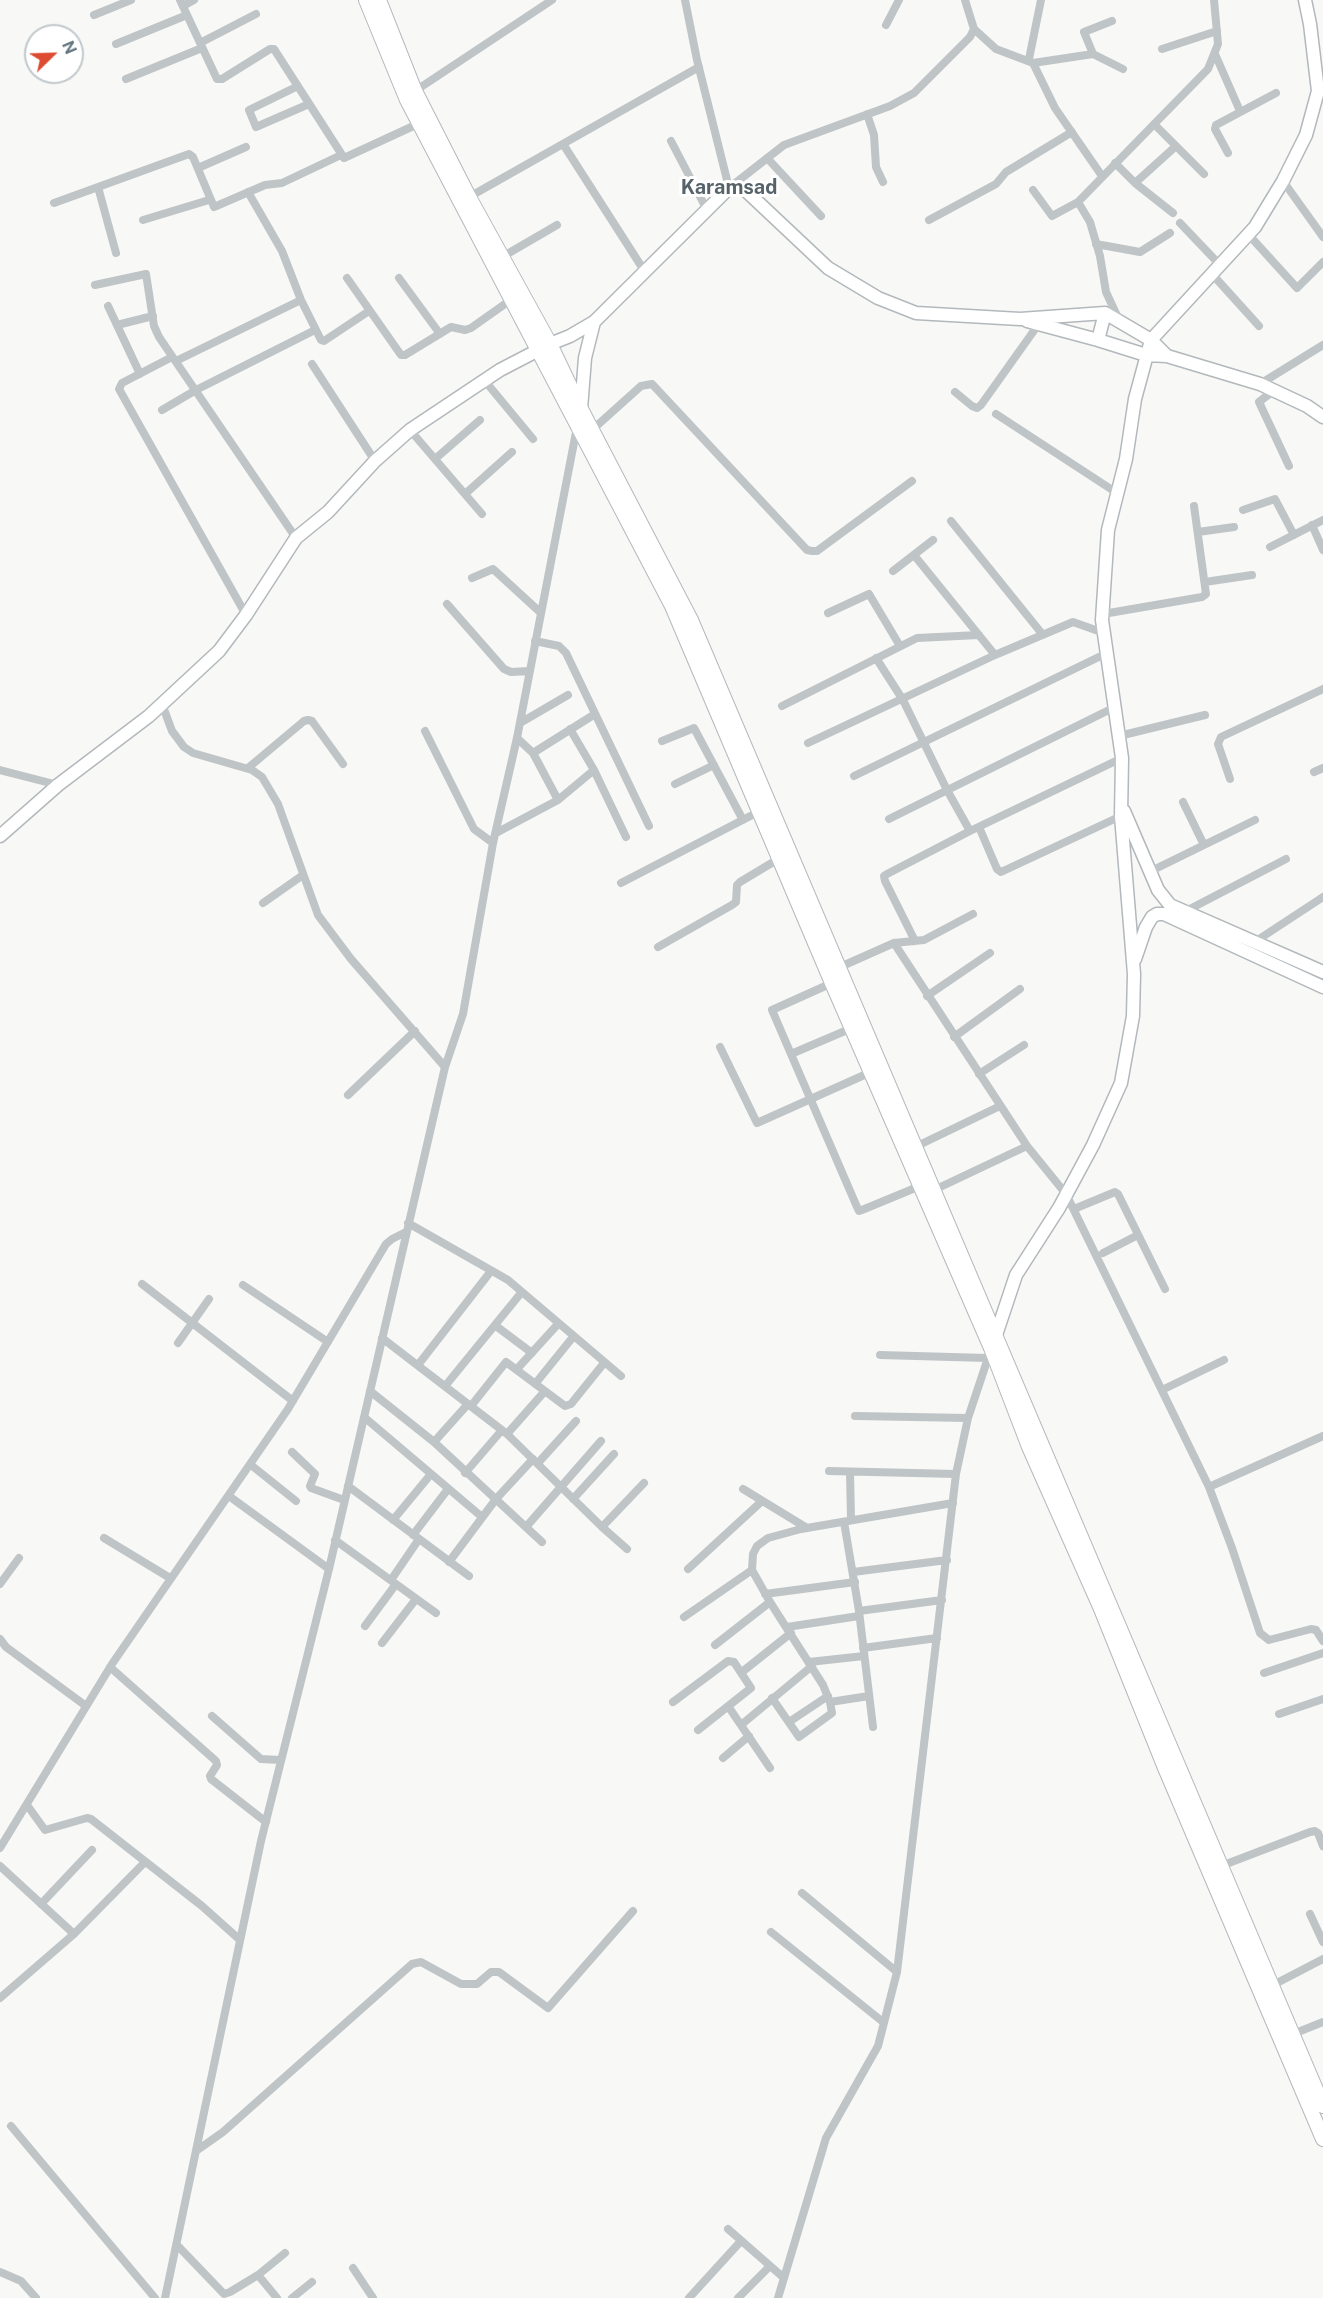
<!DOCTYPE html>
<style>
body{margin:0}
#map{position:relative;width:1323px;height:2298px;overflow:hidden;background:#f8f8f6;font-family:"Public Sans",sans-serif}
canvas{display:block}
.north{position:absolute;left:24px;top:24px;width:60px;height:60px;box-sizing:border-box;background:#fff;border:2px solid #c1c8cc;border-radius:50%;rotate:67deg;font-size:16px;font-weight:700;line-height:24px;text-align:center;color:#64767f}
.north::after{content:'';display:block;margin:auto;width:21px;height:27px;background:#dc4b32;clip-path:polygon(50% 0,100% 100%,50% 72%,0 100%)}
</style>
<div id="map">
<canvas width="1323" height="2298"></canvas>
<div class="north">N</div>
</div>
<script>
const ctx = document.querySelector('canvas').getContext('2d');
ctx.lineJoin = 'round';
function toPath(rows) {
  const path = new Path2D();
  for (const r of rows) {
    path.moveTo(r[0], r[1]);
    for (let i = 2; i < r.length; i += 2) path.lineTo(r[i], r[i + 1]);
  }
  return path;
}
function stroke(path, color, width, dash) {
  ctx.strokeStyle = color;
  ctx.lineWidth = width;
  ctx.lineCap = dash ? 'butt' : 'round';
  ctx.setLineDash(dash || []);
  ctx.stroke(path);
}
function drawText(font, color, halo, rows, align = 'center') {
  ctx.font = font + ' "Public Sans",sans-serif';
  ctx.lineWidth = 6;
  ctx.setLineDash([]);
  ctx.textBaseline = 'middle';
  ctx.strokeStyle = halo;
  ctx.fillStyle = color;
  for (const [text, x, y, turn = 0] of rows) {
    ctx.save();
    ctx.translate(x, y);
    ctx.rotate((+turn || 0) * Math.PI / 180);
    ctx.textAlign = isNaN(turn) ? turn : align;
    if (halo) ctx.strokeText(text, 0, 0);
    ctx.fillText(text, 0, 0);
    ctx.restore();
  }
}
const secondary = toPath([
 [1027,321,1098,340,1146,355,1167,356,1260,384,1307,406,1323,417],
 [1098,340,1105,313],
 [581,409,585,358,594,322,729,188,743,188,828,268,878,298,916,313,1020,319,1105,313,1151,340,1167,356],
 [1124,811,1158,890,1170,905,1323,972],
 [0,836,58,785,149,716,219,651,246,615,296,538,328,512,375,461,410,430,500,370,550,344,570,336,594,322],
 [1135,959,1146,927,1152,917,1157,914,1164,914,1323,987],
 [996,1335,1016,1275,1059,1208,1093,1145,1121,1083,1133,1016,1134,974,1121,816,1122,758,1102,620,1108,530,1126,459,1135,399,1151,340,1255,227,1283,181,1306,135,1318,91,1310,24,1305,0]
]);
const primary = toPath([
 [366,0,407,100,672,606,832,983,991,1348,1029,1447,1101,1609,1165,1768,1323,2139],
 [379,0,415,91,469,197,550,344,581,409,691,620,1323,2106]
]);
stroke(secondary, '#b2b8bc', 15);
stroke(primary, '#b3b9bc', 16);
stroke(toPath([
 [180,0,217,79,222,79,270,49,274,49,344,158,420,123],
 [685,0,697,60,729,188,784,145,890,106,914,93,970,37,974,29,965,0],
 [183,6,194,0],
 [94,15,131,0],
 [886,25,899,0],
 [974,29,996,49,1033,63,1055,108,1102,176],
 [200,43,256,14],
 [116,44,187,15],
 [1162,49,1217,31],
 [1093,54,1084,32,1112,21],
 [1215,54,1240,111],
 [1029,59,1041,0],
 [1033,63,1093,54,1123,69],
 [126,79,202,48],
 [298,86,249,110,256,127,309,104],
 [415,91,552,0],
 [867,114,874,135,876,167,883,182],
 [1154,124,1204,174],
 [671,141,707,210],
 [563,144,645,272],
 [1228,153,1215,129,1216,125,1276,93],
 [767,158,821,216],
 [1115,163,1135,183,1173,213],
 [198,168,246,147],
 [1283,181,1323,237],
 [1135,183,1176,146],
 [98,187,116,253],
 [1033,190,1052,216,1078,202],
 [248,192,282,251,301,300,321,340,324,341,369,311],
 [469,197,699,67],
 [54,203,189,154,193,157,214,207,265,185,282,183,341,155],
 [143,220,209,200],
 [929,220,996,184,1006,172,1072,132],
 [1180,223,1220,265],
 [1248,234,1297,288,1323,262],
 [1096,244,1140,252,1170,233],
 [502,257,557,225],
 [1212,274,1259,326],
 [347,278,401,355,405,355,451,327,465,330,471,328,512,299],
 [399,278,440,334],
 [95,285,146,274,154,326,159,337,296,538],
 [108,306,140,374],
 [1119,320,1106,292,1100,256,1090,222,1078,202,1208,69,1218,44,1214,0],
 [117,325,153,316],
 [172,357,122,383,119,389,246,615],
 [176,361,301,300],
 [312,364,375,461],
 [485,381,533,439],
 [1260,384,1323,345],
 [1273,391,1259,402,1289,466],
 [955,392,972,406,977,408,981,405,1038,325],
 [162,410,196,390,315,330],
 [996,414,1117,493],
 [410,430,482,514],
 [592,430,641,386,652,384,807,550,812,551,817,551,912,481],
 [435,459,480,420],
 [465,494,512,452],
 [1243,510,1275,499,1294,535],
 [951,521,1043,635],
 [1312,525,1323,550],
 [1198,532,1234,527],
 [1270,547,1323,520],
 [914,555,995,655],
 [893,571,933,540],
 [472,578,493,569,541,613],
 [1205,582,1252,575],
 [447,604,504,669,511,672,530,671],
 [828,613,869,594,900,646],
 [1103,614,1202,597,1206,594,1194,506],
 [535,641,559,646,566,653,649,826],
 [876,658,903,700,947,790,970,831],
 [162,704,172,731,184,747,193,753,252,770,262,777,278,804,318,915,351,959,445,1067],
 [782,706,917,638,979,635],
 [520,723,568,695],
 [570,729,594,770,626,837],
 [425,731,474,829,493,843],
 [1119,736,1205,715],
 [517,738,533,753,558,800],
 [662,741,694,728,743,820],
 [808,743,995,655,1073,622,1104,633],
 [533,753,595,714],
 [248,768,304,721,308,720,312,721,343,764],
 [0,770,58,785],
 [1314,772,1323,768],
 [854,776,1107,653],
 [1230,779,1218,744,1221,737,1323,689],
 [675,784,714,765],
 [1183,802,1204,845],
 [889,819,1115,707],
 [979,827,997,869,1001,872,1121,816],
 [496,833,558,800,594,770],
 [1149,872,1255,820],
 [621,883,760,811],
 [263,903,303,875],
 [1184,912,1286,859],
 [915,941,885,881,884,876,887,874,970,831,1122,758],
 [894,943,1027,1146,1066,1194,1209,1487,1232,1548,1260,1633,1269,1640,1311,1629,1316,1630,1323,1641],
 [1253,943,1323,897],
 [658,947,732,905,736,902,737,885,740,882,780,858],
 [840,967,894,943,924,940,973,914],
 [832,983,772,1010,857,1207,859,1211,862,1210,920,1186],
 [927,996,990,953],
 [954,1037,1020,989],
 [720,1047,757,1123,871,1072],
 [791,1054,852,1028],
 [979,1074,1024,1045],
 [348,1095,415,1031],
 [915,1147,1000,1106],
 [934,1190,1027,1146],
 [1074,1209,1115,1192,1118,1194,1165,1289],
 [408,1223,508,1280,621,1376],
 [1103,1253,1138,1235],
 [142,1284,293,1401],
 [243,1285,328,1342],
 [496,1326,532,1353],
 [382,1338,507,1434,602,1527,627,1549],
 [178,1343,209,1299],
 [880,1355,987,1358],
 [418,1365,491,1271],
 [517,1369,558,1324],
 [535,1384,573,1337],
 [446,1385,521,1293],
 [1162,1390,1224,1360],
 [370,1391,434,1442,542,1542],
 [471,1406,506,1362,565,1406,571,1404,604,1363],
 [855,1416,968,1418],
 [364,1417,482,1517],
 [507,1434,545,1391],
 [434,1442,468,1404],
 [292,1452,315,1474,310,1486,311,1488,344,1500],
 [538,1463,576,1421],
 [251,1465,296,1501],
 [829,1471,956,1474],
 [850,1472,851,1520],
 [465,1473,502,1430],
 [348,1486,469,1576],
 [1209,1487,1323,1436],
 [743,1489,807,1528],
 [229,1496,329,1569],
 [573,1499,614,1454],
 [393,1520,431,1474],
 [844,1522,859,1611,873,1727],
 [526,1527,601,1441],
 [602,1527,644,1483],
 [413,1535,448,1489],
 [104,1538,170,1578],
 [335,1540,436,1613],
 [449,1562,496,1499,533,1459],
 [688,1569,762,1501],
 [853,1572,947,1560],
 [391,1580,419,1539],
 [0,1584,19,1558],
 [765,1594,855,1582],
 [859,1611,942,1600],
 [684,1617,752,1570],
 [365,1626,396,1584],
 [787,1627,859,1616],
 [0,1639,6,1647,86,1706],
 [382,1643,416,1599],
 [715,1645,770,1602],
 [863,1648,937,1638],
 [809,1662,864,1656],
 [110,1667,216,1761,217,1765,210,1776,211,1779,266,1822],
 [742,1672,791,1633],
 [1264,1673,1323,1653],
 [772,1698,799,1737,832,1713,830,1702,823,1685,770,1602,752,1570,753,1554,757,1546,768,1538,801,1529,953,1503],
 [673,1702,728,1661,734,1662,751,1688,698,1730],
 [830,1702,869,1696],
 [728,1706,770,1768],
 [1279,1714,1323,1699],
 [212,1716,261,1759,280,1760],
 [789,1722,828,1696],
 [741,1725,812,1666],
 [723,1758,749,1736],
 [27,1805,45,1830,87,1818,91,1819,202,1906,240,1940],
 [0,1848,112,1664,288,1409,386,1244,392,1239,406,1232],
 [0,1866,74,1934],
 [1221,1866,1310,1832,1315,1831,1318,1833,1323,1846],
 [802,1893,897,1972],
 [41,1904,92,1850],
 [1310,1914,1323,1942],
 [771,1932,883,2022],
 [1273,1985,1323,1959],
 [0,1998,74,1934,145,1862],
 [1293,2034,1323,2022],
 [11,2126,155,2298],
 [196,2151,223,2132,412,1964,421,1962,461,1984,477,1984,491,1972,499,1972,548,2008,633,1911],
 [728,2229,784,2278],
 [177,2245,224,2294,230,2292,258,2275,285,2253],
 [353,2268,373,2298],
 [0,2272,21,2281,36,2298],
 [258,2275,277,2298],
 [165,2298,261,1841,329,1569,445,1067,463,1014,493,843,517,738,577,427],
 [292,2298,312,2282],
 [689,2298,741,2241],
 [738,2298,770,2266],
 [778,2298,826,2138,878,2046,897,1972,956,1474,968,1418,991,1349]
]), '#bfc4c7', 8);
stroke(secondary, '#fff', 12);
stroke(primary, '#fff', 14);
drawText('bold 20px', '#56636b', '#fff', [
 ["Karamsad",729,188]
]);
</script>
